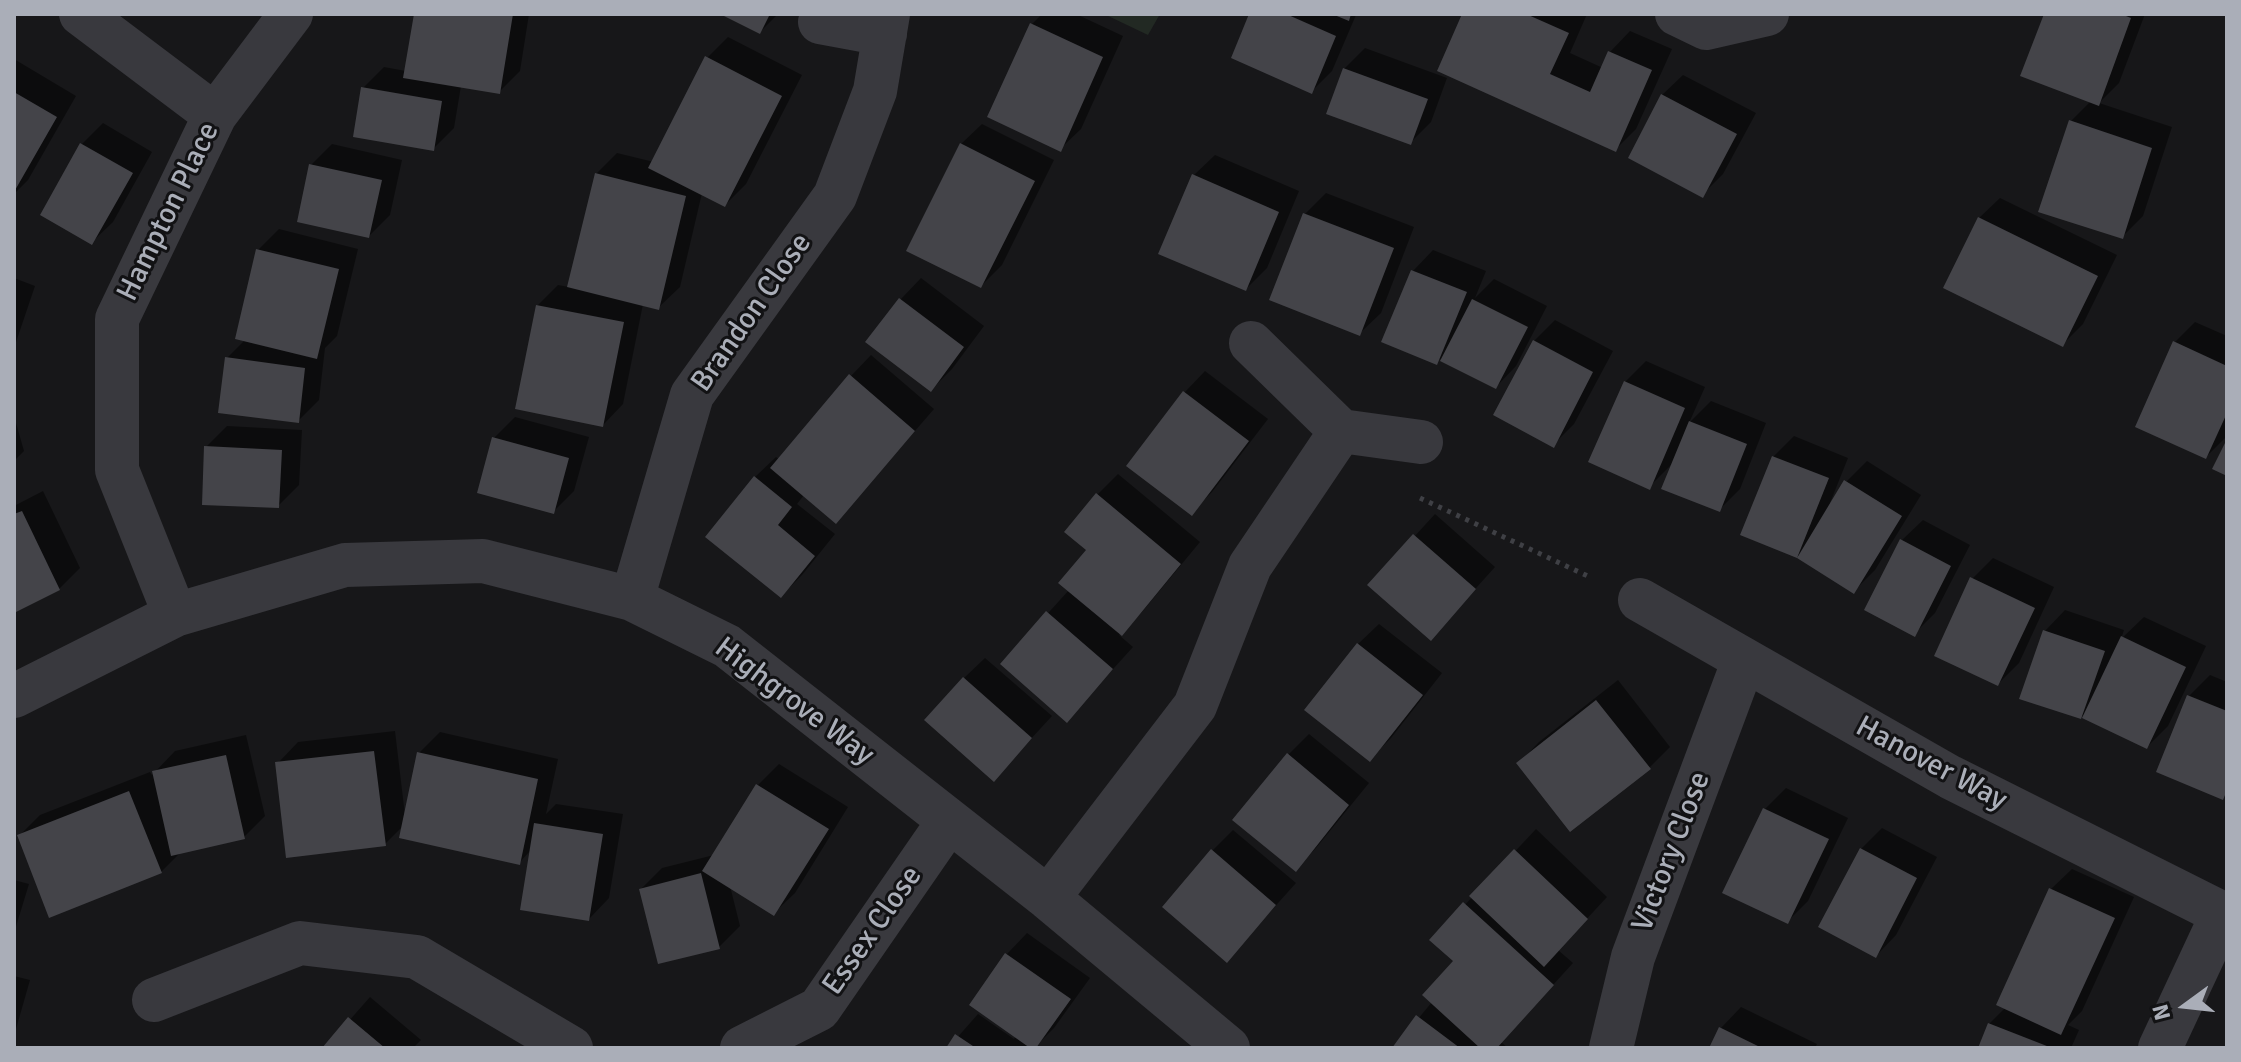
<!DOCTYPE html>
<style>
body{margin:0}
#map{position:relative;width:2241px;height:1062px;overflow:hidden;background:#171719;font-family:Signika,sans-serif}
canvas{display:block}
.frame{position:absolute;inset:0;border:16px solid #aaaeb8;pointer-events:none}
.north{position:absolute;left:2145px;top:966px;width:80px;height:80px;-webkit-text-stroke:6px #121214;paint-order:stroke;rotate:255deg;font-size:22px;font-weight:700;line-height:32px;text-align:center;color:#aaaeb8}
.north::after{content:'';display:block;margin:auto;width:28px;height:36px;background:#aaaeb8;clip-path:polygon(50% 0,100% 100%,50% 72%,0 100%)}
</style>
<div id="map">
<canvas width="2241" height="1062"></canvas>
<div class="frame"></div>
<div class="north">N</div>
</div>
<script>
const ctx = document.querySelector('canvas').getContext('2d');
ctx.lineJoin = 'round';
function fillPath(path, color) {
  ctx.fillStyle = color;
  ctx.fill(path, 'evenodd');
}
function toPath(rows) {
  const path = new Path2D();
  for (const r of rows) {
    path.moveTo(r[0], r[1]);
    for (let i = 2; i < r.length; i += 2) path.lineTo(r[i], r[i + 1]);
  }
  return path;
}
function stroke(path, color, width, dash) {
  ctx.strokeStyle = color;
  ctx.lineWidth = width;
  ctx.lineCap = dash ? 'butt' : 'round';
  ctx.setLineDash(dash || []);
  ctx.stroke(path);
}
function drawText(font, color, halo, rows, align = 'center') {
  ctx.font = font + ' Signika,sans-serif';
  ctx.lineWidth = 6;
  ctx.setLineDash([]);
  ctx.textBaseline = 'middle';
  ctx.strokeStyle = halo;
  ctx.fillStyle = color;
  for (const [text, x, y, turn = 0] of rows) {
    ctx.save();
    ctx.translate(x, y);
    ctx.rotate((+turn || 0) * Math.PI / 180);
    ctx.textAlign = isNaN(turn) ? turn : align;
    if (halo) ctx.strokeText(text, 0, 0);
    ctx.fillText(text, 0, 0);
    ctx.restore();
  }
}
fillPath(toPath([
 [1104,14,1160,14,1148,35]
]), '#222923');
fillPath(toPath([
 [416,14,529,14,520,71,499,92,461,86,454,128,433,149,363,88,384,67,406,71],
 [724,14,778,14,760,32],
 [1042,14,1076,14,1123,36,1081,129,1060,149,1032,24],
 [1252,14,1353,14,1356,15,1332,71,1311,92],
 [1464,14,1587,14,1570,53,1603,68,1610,52,1630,31,1672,49,1636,129,1615,150],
 [2046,14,2145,14,2119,83,2099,103,2172,127,2143,216,2122,237,2071,121,2091,101],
 [728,37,802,75,746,184,725,205,702,193,680,287,659,307,643,304,623,404,603,425,537,306,558,285,569,287,596,174,617,153,654,162,707,58],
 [1365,48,1447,78,1431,122,1410,143,1344,69],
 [14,59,76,96,28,180,14,194],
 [1683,75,1756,113,1723,174,1702,195,1662,95],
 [103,123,152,152,113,222,92,242,43,214,82,144],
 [982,124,1054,160,1002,265,981,286,961,144],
 [332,144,402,160,390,215,369,236,311,165],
 [1215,155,1299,191,1267,268,1246,289,1194,175],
 [1326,193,1414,227,1381,313,1360,333,1305,214],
 [2000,198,2117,255,2083,324,2062,345,1979,218],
 [279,229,358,249,337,336,325,348,319,400,298,421,227,358,245,340,258,250],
 [1433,250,1486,271,1475,298,1494,279,1547,306,1516,366,1496,387,1440,359,1437,362,1413,271],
 [14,278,35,286,14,348],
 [921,278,984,326,952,369,931,390,868,342,901,299],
 [1555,320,1613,351,1574,424,1553,445,1534,341],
 [2195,322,2227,336,2227,436,2206,457,2174,343],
 [871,355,934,409,836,522,804,495,797,504,835,534,802,575,781,596,755,477,776,457,780,460,851,376],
 [1646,361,1705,387,1689,423,1711,401,1766,423,1740,489,1719,510,1674,462,1649,487,1625,382],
 [1205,371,1268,419,1212,492,1191,513,1129,465,1185,392],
 [14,416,24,451,14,461],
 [515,417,589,437,574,491,553,512,494,438],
 [227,426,302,430,299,485,278,506,206,447],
 [1794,436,1848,458,1830,503,1832,504,1846,482,1867,461,1921,495,1875,570,1854,591,1798,556,1743,534,1773,457],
 [1118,474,1200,542,1142,612,1119,635,1133,647,1067,720,1002,664,1069,590,1089,550,1097,495],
 [43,491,80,568,59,589,14,611,14,506],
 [1435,514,1495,567,1431,638,1370,585],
 [1923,520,1970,545,1935,613,1914,634,1902,540],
 [1993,558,2054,587,2019,663,1998,684,1972,579],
 [2065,610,2124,630,2121,639,2144,617,2206,646,2168,726,2147,747,2082,716,2022,697,2045,631],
 [1379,624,1442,673,1391,738,1370,759,1358,644],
 [985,658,1052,716,994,779,964,678],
 [2210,675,2227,682,2227,793,2222,798,2189,696],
 [1618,680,1670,747,1650,767,1519,763,1539,742],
 [395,731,405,815,419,753,440,732,558,759,546,814,556,804,623,814,609,898,589,919,531,850,519,863,403,826,385,844,278,763,298,742],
 [1309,734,1369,783,1316,848,1296,869,1288,755],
 [246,735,265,816,244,837,182,851,161,872,19,836,40,815,150,772,152,775,175,751],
 [779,764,848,807,795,893,774,913,730,886,740,926,719,947,641,889,662,868,714,855,758,785],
 [1786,788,1848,818,1808,901,1787,922,1765,809],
 [1882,828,1937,857,1896,935,1876,956,1861,849],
 [1536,829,1607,897,1558,950,1573,963,1501,1042,1508,1048,1394,1048,1432,1002,1456,961,1432,940],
 [1233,830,1296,883,1227,960,1212,851],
 [2072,869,2134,897,2082,1011,2068,1025,2079,1030,2071,1048,1980,1048,1989,1024,2006,1007,2051,889],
 [14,880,29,884,14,933],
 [1027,933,1090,978,1054,1028,1034,1048,948,1048,978,1014,1014,1039,1016,1036,972,1004,1007,954],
 [14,976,30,980,14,1036],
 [370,997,421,1040,413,1048,325,1048],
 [1741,1007,1817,1044,1815,1048,1711,1048,1721,1028]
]), '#0007');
fillPath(toPath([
 [414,14,513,14,500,94,403,78],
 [720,14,770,14,760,34],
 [1249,14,1286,14,1336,36,1312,94,1231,58],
 [1332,14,1351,14,1349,21],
 [1462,14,1526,14,1569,33,1550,74,1590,92,1608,51,1652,70,1616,152,1437,71],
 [2044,14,2121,14,2131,18,2099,106,2020,76],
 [1030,23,1103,57,1061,152,987,117],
 [705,56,782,96,725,207,648,168],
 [1343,68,1428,99,1411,145,1326,114],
 [361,87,442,101,434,151,353,137],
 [14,92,57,117,14,192],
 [1661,94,1737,134,1703,198,1628,158],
 [2069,120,2152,148,2123,239,2038,212],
 [80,143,133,173,92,245,40,215],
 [960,143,1035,181,981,288,906,251],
 [309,164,382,180,369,238,297,222],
 [595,173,686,196,659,310,567,287],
 [1192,174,1279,212,1246,291,1158,254],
 [1303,213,1394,248,1360,336,1269,300],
 [1978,217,2098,276,2063,347,1943,288],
 [256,249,339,269,317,359,235,339],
 [1411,270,1467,292,1437,365,1381,342],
 [899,298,964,347,931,392,865,342],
 [1472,299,1528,327,1496,389,1440,361],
 [536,305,624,322,603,427,515,409],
 [1533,340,1593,372,1554,448,1493,415],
 [2173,341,2227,366,2227,413,2206,459,2135,427],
 [225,357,305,368,299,423,218,413],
 [849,374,915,431,836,524,770,468],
 [1624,381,1685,408,1650,490,1588,462],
 [1183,391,1249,441,1192,516,1126,466],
 [1689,421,1747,444,1720,512,1661,489],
 [492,437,569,458,554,514,477,493],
 [2227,439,2227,476,2212,469],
 [204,446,282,450,279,508,202,505],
 [1772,456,1829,478,1797,558,1740,535],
 [754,476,792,507,778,525,815,556,781,598,705,537],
 [1844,480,1902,516,1854,594,1797,558],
 [1096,493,1181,564,1122,636,1058,583,1086,550,1064,532],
 [22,511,60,590,14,613,14,514],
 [1413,534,1476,589,1431,641,1367,585],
 [1900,539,1951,566,1915,637,1864,610],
 [1970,577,2035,608,1998,686,1934,656],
 [1046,611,1113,669,1067,723,1000,664],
 [2043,630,2105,651,2081,719,2019,699],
 [2121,636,2186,667,2147,749,2082,718],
 [1357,643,1423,695,1370,762,1304,710],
 [963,677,1032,738,994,782,924,720],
 [2187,695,2227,711,2227,790,2223,800,2156,772],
 [1596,700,1651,769,1570,832,1516,763],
 [374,751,386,846,286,858,275,762],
 [417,752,538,779,520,865,399,838],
 [1287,753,1349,805,1296,872,1232,820],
 [226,755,245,839,171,856,152,771],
 [756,784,829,829,774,916,702,871],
 [129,791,162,873,49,918,17,835],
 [1763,808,1829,839,1788,924,1722,893],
 [534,823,603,834,589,921,520,910],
 [1860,848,1917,878,1876,958,1818,927],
 [1211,849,1276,905,1227,963,1162,907],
 [1514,849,1588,919,1544,967,1469,896],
 [701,873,720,949,658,964,639,889],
 [2049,888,2115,918,2061,1035,1996,1005],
 [1463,902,1554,985,1497,1048,1480,1048,1422,995,1453,961,1429,940],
 [1005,953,1071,999,1036,1048,1030,1048,969,1005],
 [1416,1015,1460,1048,1392,1048],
 [348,1017,385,1048,322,1048],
 [1988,1023,2052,1048,1978,1048],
 [1719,1027,1762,1048,1709,1048],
 [955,1034,976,1048,946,1048]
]), '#444449');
stroke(toPath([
 [1420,498,1592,578]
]), '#3f4045', 5, [4, 6]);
stroke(toPath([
 [81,14,215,115],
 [1677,14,1706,28,1767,14],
 [820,22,885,34],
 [1341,431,1421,442],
 [632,599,692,395,835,196,875,91,888,14],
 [1640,600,1950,777,2227,916],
 [175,615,117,470,117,319,215,115,291,14],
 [14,696,175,615,345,565,483,561,632,599,727,646,1048,898,1228,1048],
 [1048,898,1195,706,1250,566,1341,431,1251,343],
 [154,1000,300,943,417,957,571,1048],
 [742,1048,819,1009,949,821],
 [1611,1048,1633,957,1744,660],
 [2160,1048,2223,913]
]), '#39393e', 44);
drawText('30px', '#aaaeb8', '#121214', [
 ["Hampton Place",169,212,-64],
 ["Brandon Close",752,313,-55],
 ["Highgrove Way",794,702,37],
 ["Hanover Way",1931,764,28],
 ["Victory Close",1672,852,-69],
 ["Essex Close",873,931,-55]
]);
</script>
